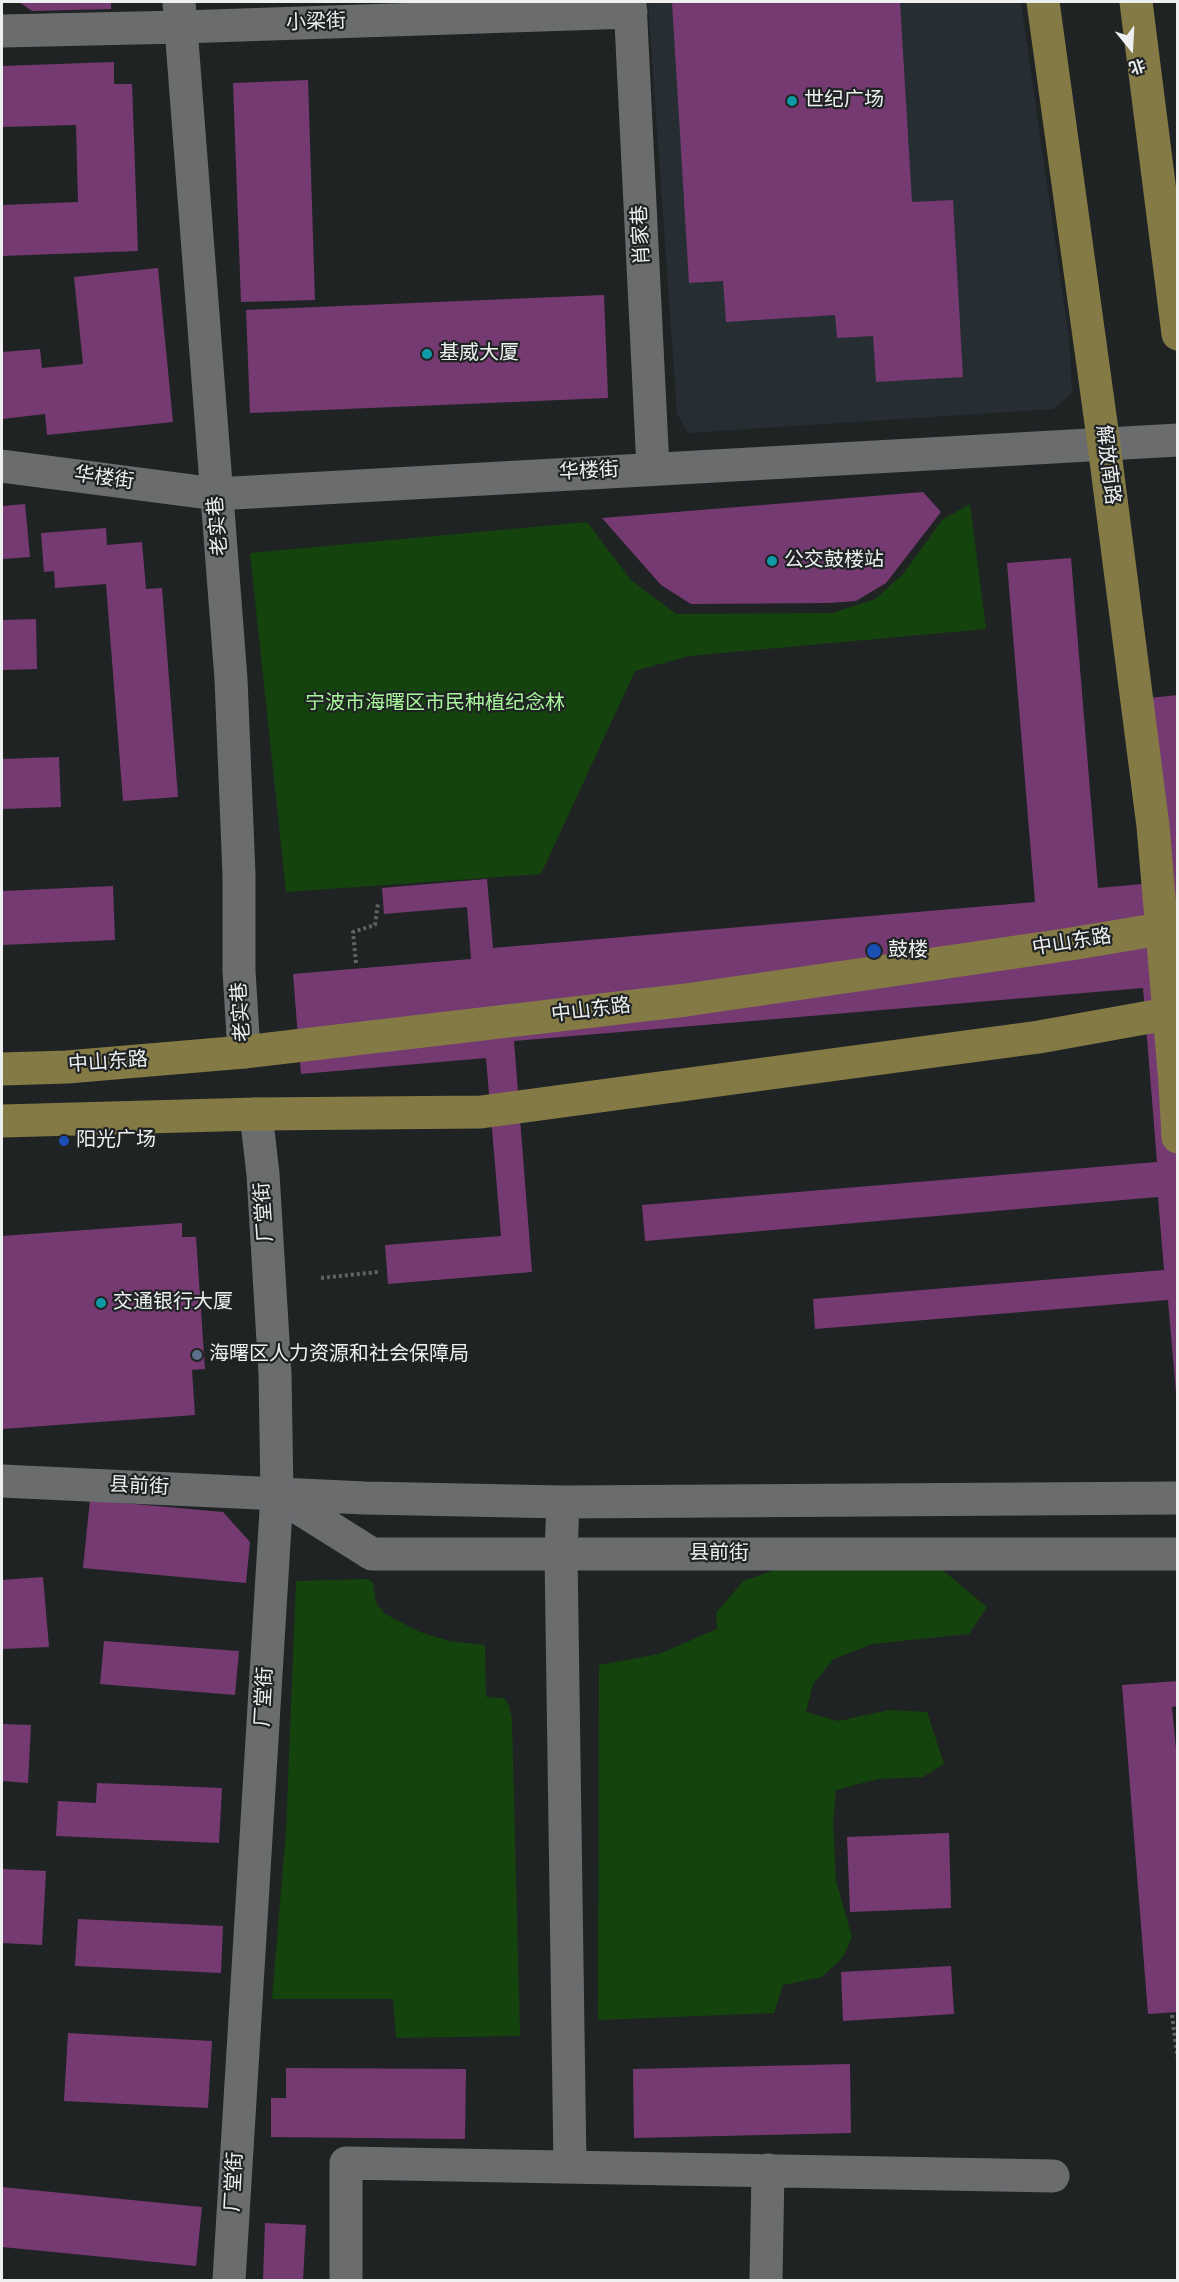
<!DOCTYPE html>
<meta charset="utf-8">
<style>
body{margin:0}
#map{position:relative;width:1179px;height:2282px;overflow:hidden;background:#202324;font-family:"Sofia Sans Condensed","Noto Sans SC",sans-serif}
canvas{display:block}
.frame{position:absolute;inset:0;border:3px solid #edeff0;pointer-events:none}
.north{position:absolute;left:1101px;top:18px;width:60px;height:60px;-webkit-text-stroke:4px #202324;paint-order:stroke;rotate:162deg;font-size:16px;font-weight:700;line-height:24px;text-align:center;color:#edeff0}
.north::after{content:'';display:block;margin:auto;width:21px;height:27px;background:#edeff0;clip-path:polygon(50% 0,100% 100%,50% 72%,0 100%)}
</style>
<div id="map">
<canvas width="1179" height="2282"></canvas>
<div class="frame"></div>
<div class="north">北</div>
</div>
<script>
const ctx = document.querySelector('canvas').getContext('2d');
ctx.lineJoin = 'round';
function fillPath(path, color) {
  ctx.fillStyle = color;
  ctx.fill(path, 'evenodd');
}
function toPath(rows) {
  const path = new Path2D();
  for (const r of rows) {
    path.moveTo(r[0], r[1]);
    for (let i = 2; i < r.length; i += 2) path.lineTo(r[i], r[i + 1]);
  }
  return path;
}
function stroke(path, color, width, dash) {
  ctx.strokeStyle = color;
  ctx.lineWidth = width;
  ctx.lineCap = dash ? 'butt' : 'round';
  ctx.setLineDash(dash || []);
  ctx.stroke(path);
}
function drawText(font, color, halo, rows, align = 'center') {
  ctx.font = font + ' "Sofia Sans Condensed","Noto Sans SC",sans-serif';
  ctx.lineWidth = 4.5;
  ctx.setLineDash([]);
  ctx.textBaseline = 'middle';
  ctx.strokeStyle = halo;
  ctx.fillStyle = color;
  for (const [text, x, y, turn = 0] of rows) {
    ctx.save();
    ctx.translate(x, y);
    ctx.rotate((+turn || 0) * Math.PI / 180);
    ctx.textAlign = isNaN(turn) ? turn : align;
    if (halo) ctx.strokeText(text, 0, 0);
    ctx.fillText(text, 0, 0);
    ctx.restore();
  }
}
fillPath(toPath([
 [648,2,1021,2,1069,337,1072,393,1053,409,688,433,677,414]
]), '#262d33');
fillPath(toPath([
 [970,504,986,629,689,656,635,671,541,874,286,892,250,553,587,522,631,580,676,614,832,613,875,599,904,573,942,520],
 [928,1558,987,1607,969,1634,872,1644,834,1659,813,1684,806,1712,838,1721,890,1710,927,1712,944,1764,923,1777,878,1779,836,1790,833,1822,836,1881,852,1937,843,1957,822,1977,783,1985,774,2013,598,2020,599,1665,659,1654,717,1629,716,1613,743,1581,780,1568],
 [368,1579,373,1583,376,1603,385,1614,420,1632,449,1641,485,1645,486,1697,504,1698,509,1705,512,1720,520,2036,396,2038,393,1999,272,1999,286,1831,296,1581]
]), '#14430d');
fillPath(toPath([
 [19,2,111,2,111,9,32,11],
 [672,2,900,2,912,202,953,200,963,377,876,382,873,336,837,338,835,315,726,322,723,281,689,283],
 [114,62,114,84,132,84,138,251,2,256,2,205,78,202,76,125,2,127,2,66],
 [308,80,315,300,241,302,233,83],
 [158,268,173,422,47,435,45,414,2,419,2,352,40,349,42,368,83,364,74,277],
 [604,295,608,398,250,413,246,310],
 [923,492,941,512,886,583,856,601,829,603,691,604,661,585,602,518],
 [25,504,30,557,2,559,2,506],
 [106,528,107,545,142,542,146,589,162,588,178,797,123,801,106,584,55,588,54,571,44,572,41,533],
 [1071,558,1098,888,1165,882,1150,698,1178,695,1178,1393,1176,1393,1168,1300,815,1329,813,1299,1164,1270,1158,1197,645,1241,642,1205,1157,1162,1143,988,514,1041,532,1272,388,1284,385,1245,501,1236,486,1058,301,1074,293,974,471,959,467,907,384,914,382,888,487,879,493,948,1035,902,1007,563],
 [36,619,37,669,2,670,2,620],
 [59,757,61,807,2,809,2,759],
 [113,886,115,940,2,945,2,891],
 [182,1223,182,1237,196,1237,205,1369,192,1370,195,1415,2,1429,2,1236],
 [90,1500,223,1512,250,1542,246,1583,83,1568],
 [43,1577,49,1647,2,1649,2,1580],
 [104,1641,239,1651,235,1695,100,1684],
 [1178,1681,1178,1706,1172,1707,1178,1770,1178,2012,1148,2014,1122,1685],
 [2,1724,31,1725,28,1783,2,1781],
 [97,1783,222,1788,219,1843,56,1836,58,1801,96,1803],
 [949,1833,951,1908,850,1912,847,1837],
 [2,1869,46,1871,42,1945,2,1943],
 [78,1919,223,1926,221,1973,75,1966],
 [951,1966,954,2014,843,2021,841,1972],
 [68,2033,212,2041,208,2108,64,2101],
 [850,2064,851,2133,634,2138,633,2069],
 [286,2068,466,2069,465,2139,271,2137,271,2098,286,2098],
 [2,2187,202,2207,196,2266,2,2247],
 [265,2223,306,2225,303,2280,263,2280]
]), '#763a72');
stroke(toPath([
 [356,963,353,932,375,925,378,903],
 [321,1278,378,1272],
 [1172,2015,1178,2060]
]), '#606263', 4, [3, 3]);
stroke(toPath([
 [179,2,231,679,239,875,239,971,244,1052],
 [630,2,653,468],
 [2,31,181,27,631,12],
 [2,466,216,494,1178,440],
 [2,1481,365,1498,563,1502,1178,1498],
 [278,1495,372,1554,1178,1554],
 [563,1502,561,1554,570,2166],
 [346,2280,346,2163,1053,2176],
 [766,2280,768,2170]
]), '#6a6c6e', 33);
stroke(toPath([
 [229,2280,277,1494,275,1374,263,1174,256,1114]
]), '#6a6c6e', 33);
stroke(toPath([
 [1043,2,1104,445,1153,826,1175,1083,1178,1137],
 [1136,2,1178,334],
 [2,1069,67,1067,244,1052,686,1000,1071,944,1178,926],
 [2,1121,256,1114,481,1112,1039,1037,1178,1012]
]), '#847a45', 33);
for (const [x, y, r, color] of [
 [792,101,6,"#0f9aa8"],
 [427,354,6,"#0f9aa8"],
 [772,561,6,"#0f9aa8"],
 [874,951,8,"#1a4fb4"],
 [64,1141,6,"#1a4fb4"],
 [101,1303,6,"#0f9aa8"],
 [197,1355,6,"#5c6f8a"]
]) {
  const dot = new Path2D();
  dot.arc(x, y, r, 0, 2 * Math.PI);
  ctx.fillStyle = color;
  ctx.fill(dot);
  stroke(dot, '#202324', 2);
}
drawText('20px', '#edeff0', '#202324', [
 ["小梁街",316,23,-2],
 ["肖家巷",642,235,-93],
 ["解放南路",1107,465,83],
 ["华楼街",589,472,-3],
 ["华楼街",104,479,8],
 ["老实巷",219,526,-95],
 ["中山东路",1072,943,-9],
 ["中山东路",591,1011,-7],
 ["老实巷",242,1012,-94],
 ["中山东路",108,1063,-4],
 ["厂堂街",265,1212,-94],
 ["县前街",139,1487,3],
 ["县前街",719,1554],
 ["厂堂街",265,1697,-87],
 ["厂堂街",235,2182,-87]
]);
drawText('20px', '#edeff0', '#202324', [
 ["世纪广场",804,101],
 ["基威大厦",439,354],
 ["公交鼓楼站",784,561],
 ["鼓楼",888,951],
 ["阳光广场",76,1141],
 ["交通银行大厦",113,1303],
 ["海曙区人力资源和社会保障局",209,1355]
], 'left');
drawText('20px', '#a6f59a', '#202324', [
 ["宁波市海曙区市民种植纪念林",435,704]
]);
</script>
